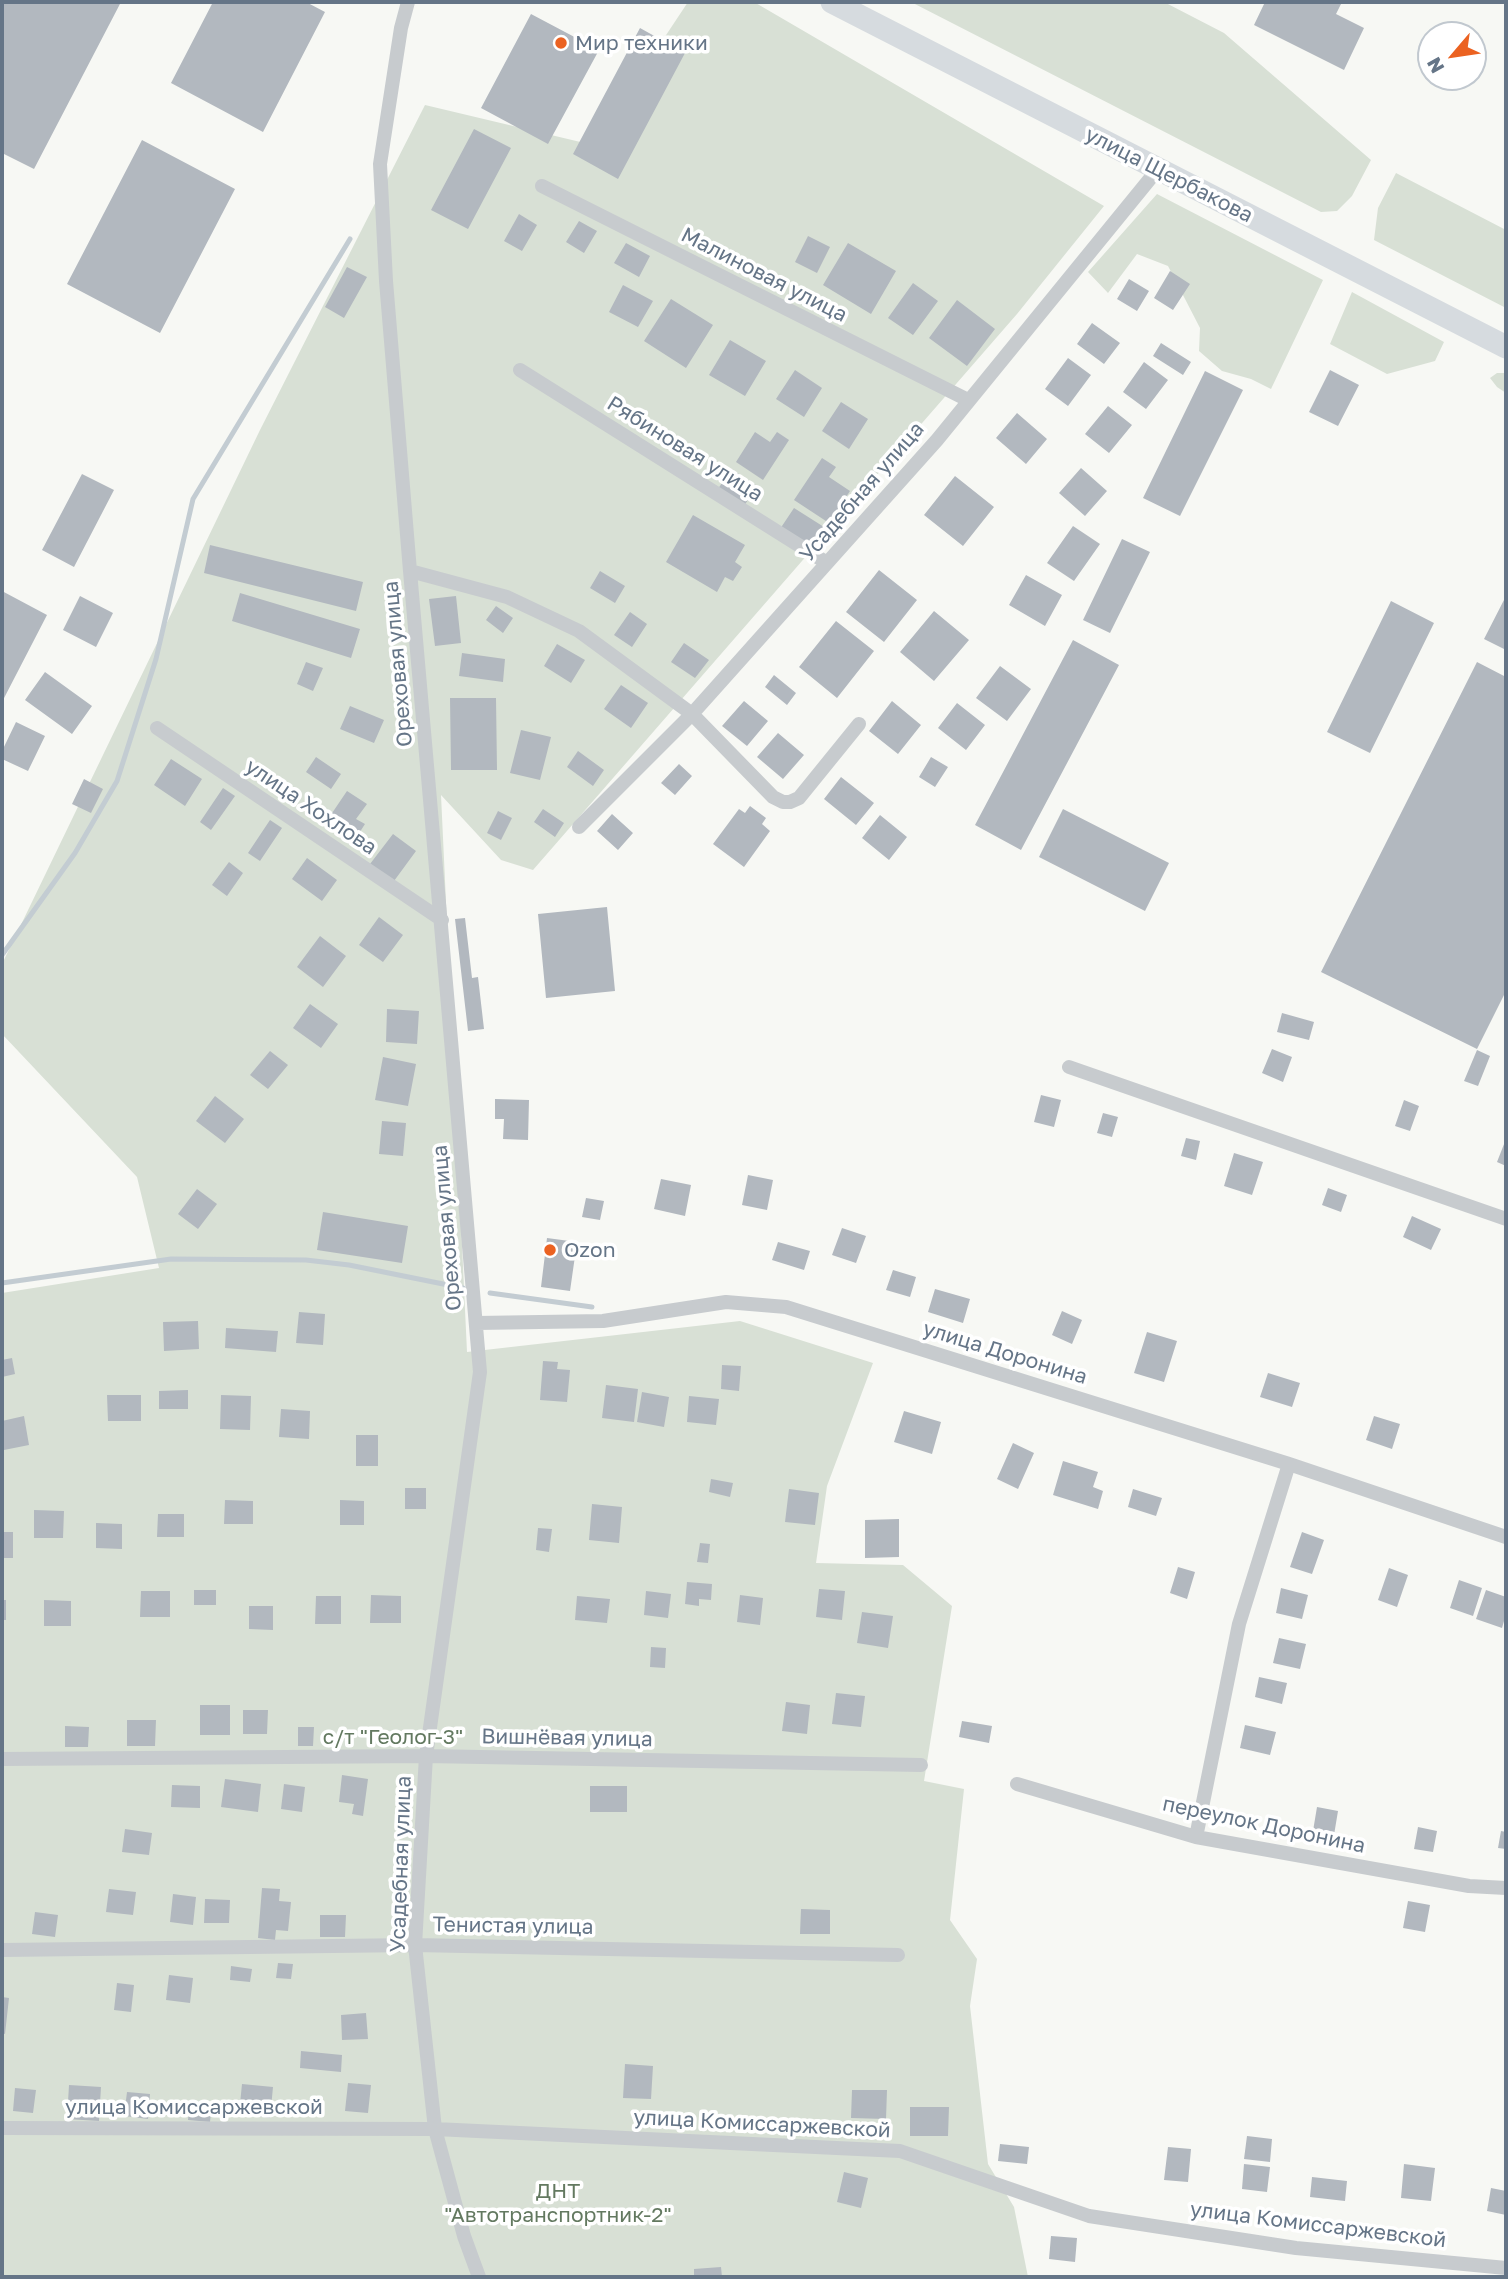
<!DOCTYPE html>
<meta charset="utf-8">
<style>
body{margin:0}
#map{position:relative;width:1508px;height:2279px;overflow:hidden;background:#f7f8f4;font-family:"Golos Text",sans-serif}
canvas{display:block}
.frame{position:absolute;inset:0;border:4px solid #657587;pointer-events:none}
.north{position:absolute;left:1417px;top:21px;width:70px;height:70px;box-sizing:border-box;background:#fff;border:2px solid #c1c8cf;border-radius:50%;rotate:241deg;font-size:19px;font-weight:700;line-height:28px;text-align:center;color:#657587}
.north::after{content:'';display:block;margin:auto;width:24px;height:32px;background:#eb6221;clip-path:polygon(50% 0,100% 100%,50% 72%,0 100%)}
</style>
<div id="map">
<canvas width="1508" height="2279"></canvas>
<div class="frame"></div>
<div class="north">N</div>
</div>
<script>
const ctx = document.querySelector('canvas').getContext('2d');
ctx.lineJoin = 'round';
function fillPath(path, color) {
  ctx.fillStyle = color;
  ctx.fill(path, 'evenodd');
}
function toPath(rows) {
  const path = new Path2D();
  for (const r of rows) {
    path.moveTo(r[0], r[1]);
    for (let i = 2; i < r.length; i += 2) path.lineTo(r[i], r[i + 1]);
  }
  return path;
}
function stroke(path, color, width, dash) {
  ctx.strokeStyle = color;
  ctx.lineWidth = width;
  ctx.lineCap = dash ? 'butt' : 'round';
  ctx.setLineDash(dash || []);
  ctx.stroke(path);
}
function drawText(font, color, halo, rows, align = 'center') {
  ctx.font = font + ' "Golos Text",sans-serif';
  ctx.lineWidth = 7;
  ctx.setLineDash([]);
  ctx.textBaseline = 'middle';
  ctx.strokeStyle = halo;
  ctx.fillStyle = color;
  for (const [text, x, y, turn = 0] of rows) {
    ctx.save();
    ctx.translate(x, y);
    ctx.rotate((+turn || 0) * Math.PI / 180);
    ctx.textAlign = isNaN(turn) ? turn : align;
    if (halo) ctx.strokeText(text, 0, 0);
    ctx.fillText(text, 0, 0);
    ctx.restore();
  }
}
fillPath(toPath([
 [688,2,754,2,1104,206,1017,314,533,870,501,860,441,795,467,1352,740,1321,873,1363,827,1486,816,1563,903,1565,952,1606,924,1781,964,1789,950,1920,977,1959,970,2006,988,2164,1014,2207,1028,2277,2,2277,2,1293,159,1268,137,1177,2,1034,2,964,260,430,425,105,593,145],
 [911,2,1164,2,1224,33,1371,160,1352,196,1337,211,1321,212],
 [1396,173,1506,230,1506,308,1374,240,1378,208],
 [1157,194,1323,280,1271,389,1251,379,1222,371,1199,351,1200,328,1168,266,1137,254,1108,293,1088,272],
 [1352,292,1444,342,1435,361,1387,374,1330,344],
 [1497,373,1506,373,1506,393,1497,387,1490,378]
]), '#d8e0d5');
stroke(toPath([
 [2,955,75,853,117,781,156,659,193,499,350,239],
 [2,1283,171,1259,306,1260,349,1265,463,1288],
 [490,1293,592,1307]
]), '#c3ccd2', 5);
fillPath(toPath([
 [2,2,121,2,34,169,2,153],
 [213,2,306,2,325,12,263,132,171,83],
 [1265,2,1342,2,1336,14,1364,28,1344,70,1254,25],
 [531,14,599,50,548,144,481,108],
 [640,28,685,53,618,179,573,154],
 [474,129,511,148,468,229,431,210],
 [142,140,235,189,160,333,67,284],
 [519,214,537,225,522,251,504,241],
 [579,221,597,231,584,253,566,242],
 [808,236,830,247,817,273,795,262],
 [626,243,650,256,639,277,614,263],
 [848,243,896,271,871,314,823,285],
 [347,267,367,277,344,318,325,307],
 [1170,271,1190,284,1173,310,1154,298],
 [1129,279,1149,291,1137,311,1117,299],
 [913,283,938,301,913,335,888,318],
 [623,285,653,301,638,327,609,312],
 [671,299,713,325,686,368,644,341],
 [957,300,995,329,967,366,929,338],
 [1092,323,1120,343,1104,364,1077,344],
 [730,340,766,361,745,396,709,375],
 [1161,343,1191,362,1183,375,1153,356],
 [1068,358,1091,375,1068,406,1045,389],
 [1144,362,1168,380,1146,409,1123,392],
 [795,370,822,388,804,417,776,399],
 [1330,370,1359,385,1338,426,1309,412],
 [1205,371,1243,390,1180,516,1143,498],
 [841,402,868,419,849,449,822,431],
 [1108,406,1132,425,1109,453,1085,434],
 [1017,413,1047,439,1026,464,996,438],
 [755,432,770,442,777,432,789,440,763,480,736,462],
 [822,458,836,467,829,477,850,491,829,523,794,500],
 [1081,468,1107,491,1085,516,1059,493],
 [731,469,757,486,744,506,718,489],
 [82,474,114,490,74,567,42,550],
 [955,476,994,507,963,546,924,515],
 [794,508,824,527,810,549,780,529],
 [693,515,745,545,735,562,742,567,733,581,725,577,717,592,666,562],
 [1073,526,1100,544,1074,581,1047,563],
 [1122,539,1150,552,1110,633,1083,620],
 [210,545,363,582,356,611,204,573],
 [879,570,917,600,884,642,846,612],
 [600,571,625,586,615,603,590,588],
 [1026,575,1062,595,1045,626,1009,605],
 [2,591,47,615,2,702],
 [240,593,360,629,351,658,232,621],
 [80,596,113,613,96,647,63,630],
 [456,596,461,643,435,646,429,599],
 [1506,596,1506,650,1484,639],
 [1391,601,1434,623,1370,753,1327,732],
 [496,606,513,618,503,633,486,620],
 [934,611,969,640,934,681,900,652],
 [630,612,647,624,632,647,614,635],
 [836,621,874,651,837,698,799,667],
 [1073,640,1119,665,1021,850,975,825],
 [684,643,709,660,695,678,671,662],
 [557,644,585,660,571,683,544,666],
 [462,653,505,659,503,682,459,676],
 [306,662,323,668,313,691,297,684],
 [1477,662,1506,677,1506,991,1477,1049,1321,972],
 [1000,666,1031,689,1007,721,976,698],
 [45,672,92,706,72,734,25,700],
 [774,675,796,693,787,705,765,687],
 [621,685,648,703,631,728,604,709],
 [450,698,496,698,497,770,451,770],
 [744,701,768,721,747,746,722,726],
 [892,701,921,725,898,754,869,731],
 [957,703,985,725,966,750,938,728],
 [350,706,384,720,374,743,340,729],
 [16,722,45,736,28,771,2,759,2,751],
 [521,730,551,737,540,780,510,773],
 [778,733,804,755,783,779,757,757],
 [578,751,604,770,593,786,567,767],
 [316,757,341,774,331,789,306,772],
 [931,757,948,767,935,787,919,777],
 [171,759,202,779,185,806,154,785],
 [679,764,692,776,675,795,661,783],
 [841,777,874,803,856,825,824,799],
 [84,779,103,789,91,813,72,804],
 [223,788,235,796,211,830,200,822],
 [347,791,367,804,356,819,365,824,354,841,326,822],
 [750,806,766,818,762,824,770,831,744,867,713,844,739,809,745,813],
 [543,809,564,823,555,837,534,822],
 [1063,809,1169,863,1145,911,1039,857],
 [498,811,512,818,501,840,487,833],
 [612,814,633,833,618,850,597,831],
 [880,815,907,837,889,860,862,838],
 [270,820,282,828,260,861,248,853],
 [393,834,416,851,394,881,370,864],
 [307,858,337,880,322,901,292,879],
 [229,862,243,873,227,896,212,885],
 [607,907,615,991,546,998,538,914],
 [379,917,403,935,383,962,359,945],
 [465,918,472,978,478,977,484,1029,468,1031,455,919],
 [320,936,346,956,323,987,297,967],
 [310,1004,338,1024,321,1048,293,1028],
 [387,1009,419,1011,417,1044,386,1042],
 [1282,1013,1314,1022,1309,1040,1277,1032],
 [1272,1049,1292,1057,1283,1082,1262,1073],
 [1477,1050,1490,1056,1478,1086,1464,1081],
 [270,1051,288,1065,268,1089,250,1075],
 [383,1057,416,1064,408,1106,375,1100],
 [1041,1095,1061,1100,1054,1127,1034,1122],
 [215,1096,244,1119,225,1143,196,1121],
 [495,1099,529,1100,528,1140,503,1139,504,1119,495,1119],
 [1404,1100,1419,1106,1410,1131,1395,1126],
 [1103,1113,1118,1117,1112,1137,1097,1133],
 [382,1121,406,1123,403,1156,379,1154],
 [1186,1138,1200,1141,1196,1160,1181,1156],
 [1506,1139,1506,1166,1497,1162],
 [1234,1153,1263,1162,1252,1195,1224,1186],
 [748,1175,773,1180,767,1210,742,1205],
 [661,1179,691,1185,685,1216,654,1209],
 [1328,1188,1347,1195,1341,1212,1322,1205],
 [197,1189,217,1204,198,1229,178,1214],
 [586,1198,604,1201,600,1220,582,1217],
 [323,1212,408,1226,402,1263,317,1250],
 [1412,1216,1441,1229,1431,1250,1403,1237],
 [842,1228,866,1236,856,1263,832,1255],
 [547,1238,577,1242,570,1291,541,1287],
 [778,1242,810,1251,804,1270,772,1260],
 [893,1270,916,1277,910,1297,886,1290],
 [935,1289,970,1299,963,1323,928,1312],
 [1062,1311,1082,1320,1072,1344,1052,1335],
 [299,1312,325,1314,323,1345,296,1343],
 [198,1321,199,1349,164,1351,163,1322],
 [226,1328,278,1331,276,1352,225,1348],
 [1147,1332,1177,1341,1164,1382,1134,1373],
 [12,1358,15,1374,2,1377,2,1360],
 [543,1361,558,1362,557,1369,570,1370,567,1402,540,1400],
 [722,1365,741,1366,739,1391,721,1389],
 [1268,1373,1300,1383,1292,1407,1260,1397],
 [606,1385,638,1389,634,1422,602,1418],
 [188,1390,188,1409,159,1409,159,1391],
 [642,1392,669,1397,664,1427,637,1422],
 [107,1395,141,1395,141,1421,108,1421],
 [221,1395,251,1396,250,1430,220,1429],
 [689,1396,719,1399,716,1425,687,1422],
 [281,1409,310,1411,309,1439,279,1437],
 [904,1411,941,1422,932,1454,894,1442],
 [24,1416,29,1445,4,1450,2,1421],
 [1374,1416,1400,1424,1392,1449,1366,1440],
 [356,1435,378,1435,378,1466,356,1466],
 [1013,1443,1034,1453,1018,1489,997,1479],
 [1063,1461,1098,1472,1093,1487,1103,1491,1098,1509,1053,1495],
 [711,1479,733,1483,730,1497,709,1492],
 [405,1488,426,1488,426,1509,405,1509],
 [789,1489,819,1493,815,1525,785,1522],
 [1133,1489,1162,1498,1156,1516,1128,1507],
 [225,1500,253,1501,253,1524,224,1524],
 [340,1500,364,1501,364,1525,340,1525],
 [592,1504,622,1507,619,1543,589,1540],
 [34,1510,64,1511,63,1538,34,1538],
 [158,1514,184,1514,184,1537,157,1537],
 [899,1519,899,1557,865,1558,865,1520],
 [96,1523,122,1524,122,1549,96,1548],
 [538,1528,552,1529,549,1552,536,1550],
 [2,1532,13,1532,13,1558,2,1558],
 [1302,1532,1324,1540,1312,1574,1290,1567],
 [700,1543,710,1544,708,1563,697,1562],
 [1178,1567,1195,1572,1187,1599,1170,1593],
 [1389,1568,1408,1575,1397,1607,1378,1600],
 [1459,1580,1482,1588,1473,1616,1450,1608],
 [687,1582,712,1584,711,1600,699,1599,699,1606,685,1604],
 [1281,1588,1308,1595,1302,1619,1276,1613],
 [819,1589,845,1591,842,1620,816,1617],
 [194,1590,216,1590,216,1605,194,1605],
 [1486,1590,1506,1597,1506,1614,1502,1628,1476,1619],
 [141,1591,170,1591,170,1617,140,1617],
 [646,1591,671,1594,668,1618,644,1615],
 [371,1595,401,1596,401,1623,370,1623],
 [740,1595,763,1598,760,1625,737,1622],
 [316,1596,341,1596,341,1624,315,1624],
 [577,1596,610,1599,607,1623,575,1620],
 [2,1600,6,1600,6,1620,2,1620],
 [44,1600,71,1601,71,1626,44,1626],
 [249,1606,273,1606,273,1630,249,1629],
 [862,1612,893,1616,888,1648,857,1643],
 [1279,1638,1306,1644,1300,1669,1273,1663],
 [651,1647,666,1648,665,1668,650,1667],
 [1259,1677,1287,1683,1282,1704,1255,1697],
 [836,1693,865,1696,861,1727,832,1724],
 [786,1702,810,1705,807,1734,782,1731],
 [200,1705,230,1705,230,1735,200,1735],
 [243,1710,268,1710,267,1734,243,1734],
 [127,1720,156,1720,155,1746,127,1746],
 [962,1721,992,1726,989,1743,959,1737],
 [1245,1725,1276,1732,1270,1755,1240,1748],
 [65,1726,89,1727,88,1747,65,1747],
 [298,1727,314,1727,313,1746,298,1746],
 [342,1775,368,1779,363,1816,352,1814,354,1804,339,1802],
 [225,1779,261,1784,258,1812,221,1807],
 [284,1784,305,1787,302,1812,281,1809],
 [172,1785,200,1786,200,1808,171,1807],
 [590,1786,627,1786,627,1812,590,1812],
 [1317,1807,1338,1811,1334,1835,1313,1831],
 [1418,1827,1437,1831,1433,1852,1414,1849],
 [125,1829,152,1833,149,1855,122,1852],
 [1501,1831,1506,1832,1506,1849,1498,1848],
 [262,1888,280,1889,279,1901,291,1902,288,1931,276,1930,275,1940,258,1938],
 [109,1889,136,1892,133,1915,106,1912],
 [173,1894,196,1897,193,1925,170,1922],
 [205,1899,230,1900,229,1923,204,1923],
 [1408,1901,1430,1905,1425,1932,1403,1928],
 [801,1909,830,1910,830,1934,800,1934],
 [35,1912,58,1915,55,1937,32,1934],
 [320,1915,346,1915,345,1937,320,1937],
 [278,1963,293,1964,291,1979,276,1978],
 [231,1966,252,1969,250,1982,230,1980],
 [169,1975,193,1978,190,2003,166,2000],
 [117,1983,134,1985,131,2012,114,2010],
 [2,1997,9,1998,5,2034,2,2033],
 [366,2013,368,2039,342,2040,341,2015],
 [301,2051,342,2055,341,2072,300,2068],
 [625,2064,653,2066,651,2099,623,2098],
 [348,2083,371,2085,368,2113,345,2111],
 [242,2084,273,2087,270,2118,239,2114],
 [69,2085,101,2087,99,2121,67,2119],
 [15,2088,36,2090,33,2113,13,2111],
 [852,2090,887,2090,886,2119,851,2118],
 [127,2092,150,2094,148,2119,124,2116],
 [190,2101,212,2103,210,2122,188,2120],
 [910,2107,949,2107,948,2136,910,2136],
 [1247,2136,1272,2139,1270,2162,1244,2159],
 [1000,2144,1029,2147,1027,2164,998,2161],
 [1168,2147,1191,2149,1188,2182,1164,2180],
 [1244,2164,1270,2167,1267,2192,1242,2189],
 [1404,2164,1435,2168,1431,2201,1401,2198],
 [844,2172,868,2178,861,2208,837,2202],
 [1312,2177,1347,2181,1345,2201,1310,2197],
 [1491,2188,1506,2191,1506,2215,1487,2211],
 [1051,2236,1077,2238,1075,2262,1049,2259],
 [721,2267,722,2277,694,2277,694,2269]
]), '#b2b8bf');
stroke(toPath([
 [408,2,401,28,380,164,386,281,410,571,480,1372,426,1756,415,1945,435,2129,464,2236,479,2277],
 [542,186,968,400],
 [520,370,827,563],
 [410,571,507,597,579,631,692,714,773,797,783,802,790,802,799,798,859,724],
 [157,728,442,920],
 [579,827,692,714,937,440,1158,169],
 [1069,1067,1506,1219],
 [477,1323,603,1321,726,1302,786,1307,1289,1464,1506,1537],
 [2,1759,426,1756,921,1765],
 [1017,1784,1196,1837,1469,1886,1506,1888],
 [1196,1837,1239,1624,1289,1464],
 [2,1950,415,1945,898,1955],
 [2,2128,435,2129,900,2151,1089,2216,1296,2248,1506,2268]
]), '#c7cbce', 14);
stroke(toPath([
 [832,2,1506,347]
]), '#d6dbdf', 23);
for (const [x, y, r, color] of [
 [561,43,7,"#eb6221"],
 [550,1250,7,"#eb6221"]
]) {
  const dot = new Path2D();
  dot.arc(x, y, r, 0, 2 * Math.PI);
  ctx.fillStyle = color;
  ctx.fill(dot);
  stroke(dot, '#fff', 2.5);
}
drawText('21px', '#657587', '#fff', [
 ["Мир техники",575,43],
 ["Ozon",564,1250]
], 'left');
drawText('21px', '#657587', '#fff', [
 ["улица Щербакова",1169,175,27],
 ["Малиновая улица",764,275,27],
 ["Рябиновая улица",685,449,32],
 ["Усадебная улица",862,492,-49],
 ["Ореховая улица",398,664,-95],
 ["улица Хохлова",311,807,34],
 ["Ореховая улица",447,1228,-95],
 ["улица Доронина",1005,1353,17],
 ["Вишнёвая улица",567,1738,1],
 ["переулок Доронина",1264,1825,12],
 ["Усадебная улица",401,1864,-88],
 ["Тенистая улица",513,1926,1],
 ["улица Комиссаржевской",194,2107],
 ["улица Комиссаржевской",762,2124,3],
 ["улица Комиссаржевской",1318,2225,7]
]);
drawText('21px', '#637960', '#fff', [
 ["с/т \"Геолог-3\"",393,1737],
 ["ДНТ",558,2191],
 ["\"Автотранспортник-2\"",558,2215]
]);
</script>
